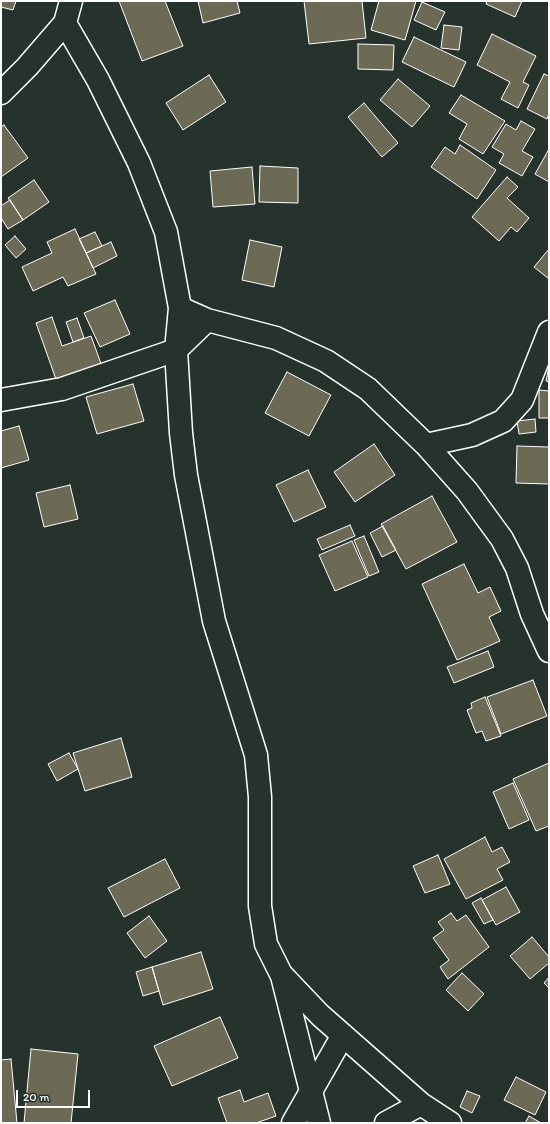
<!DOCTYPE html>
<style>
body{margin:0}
#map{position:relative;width:550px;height:1124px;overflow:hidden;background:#26332d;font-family:Itim,sans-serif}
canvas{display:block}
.frame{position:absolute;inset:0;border:2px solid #fff;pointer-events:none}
.scale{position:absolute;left:16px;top:1090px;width:74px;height:18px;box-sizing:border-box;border:2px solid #fff;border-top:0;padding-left:5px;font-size:12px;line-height:14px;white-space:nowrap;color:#fff;-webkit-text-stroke:3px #26332d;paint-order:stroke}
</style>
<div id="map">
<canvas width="550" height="1124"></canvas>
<div class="frame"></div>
<div class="scale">20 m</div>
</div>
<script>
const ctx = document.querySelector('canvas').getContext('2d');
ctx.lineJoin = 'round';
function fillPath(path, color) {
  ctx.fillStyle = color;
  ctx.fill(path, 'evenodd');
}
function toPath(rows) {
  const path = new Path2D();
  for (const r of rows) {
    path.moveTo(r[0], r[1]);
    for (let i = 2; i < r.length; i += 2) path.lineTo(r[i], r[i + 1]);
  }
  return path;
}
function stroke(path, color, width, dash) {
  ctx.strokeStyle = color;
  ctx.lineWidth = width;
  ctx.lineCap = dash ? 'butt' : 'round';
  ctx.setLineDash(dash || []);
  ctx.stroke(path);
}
const building = toPath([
 [1,1,16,1,13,10,1,7,1,1],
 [119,1,165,1,183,46,142,61,119,1],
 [198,1,237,1,240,13,203,23,198,1],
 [304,1,362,1,366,38,309,44,304,1],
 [379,1,416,1,405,40,371,30,379,1],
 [487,1,522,1,515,17,486,4,487,1],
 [422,2,445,12,436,30,414,20,422,2],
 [444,25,462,27,459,50,441,48,444,25],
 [492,34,536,56,523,82,529,85,518,108,501,99,510,82,477,65,492,34],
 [414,37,466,62,454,87,402,62,414,37],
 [358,44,394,45,393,70,358,69,358,44],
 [544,74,549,76,549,114,547,119,527,109,544,74],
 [209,75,226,102,183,130,166,103,209,75],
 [398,79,430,106,412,127,380,100,398,79],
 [461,95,505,121,483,154,459,139,467,124,449,113,461,95],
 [364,103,398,143,382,157,348,117,364,103],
 [521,121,535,129,522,151,533,157,522,176,499,163,504,154,492,147,506,124,516,130,521,121],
 [4,125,28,158,1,177,1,127,4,125],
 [460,145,496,170,477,199,431,167,445,147,455,154,460,145],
 [549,149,549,182,535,174,549,149],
 [260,166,298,168,298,203,259,202,260,166],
 [252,167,255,204,213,207,210,171,252,167],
 [507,177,518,187,507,198,529,218,517,232,511,227,499,241,472,217,507,177],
 [34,180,49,202,23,220,8,198,34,180],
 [10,200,23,220,8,229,1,218,1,206,10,200],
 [75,229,96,274,68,286,63,277,33,291,22,267,52,253,47,242,75,229],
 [95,232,102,246,86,253,79,239,95,232],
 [15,236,26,249,16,258,5,245,15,236],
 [250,240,282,247,274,287,242,280,250,240],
 [111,242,117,256,93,268,86,253,111,242],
 [549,249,549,279,534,267,549,249],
 [115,300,130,334,100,347,84,313,115,300],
 [52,317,62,346,91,336,103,369,58,385,36,323,52,317],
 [77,318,84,338,73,342,66,322,77,318],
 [549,366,549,382,546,381,549,366],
 [287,372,331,395,309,436,265,413,287,372],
 [133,384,144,421,97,434,86,397,133,384],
 [539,390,549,391,549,418,539,418,539,390],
 [535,419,536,432,519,434,517,421,535,419],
 [19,426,29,460,1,468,1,431,19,426],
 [374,444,395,475,355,502,334,472,374,444],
 [517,446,549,447,549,484,516,483,517,446],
 [308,470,326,507,294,522,276,485,308,470],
 [70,485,78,519,44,527,36,493,70,485],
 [432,496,457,542,406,569,381,524,432,496],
 [350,525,355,536,322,550,317,539,350,525],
 [383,526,396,550,382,557,370,533,383,526],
 [364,536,379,572,369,576,354,540,364,536],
 [352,541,368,577,335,591,319,555,352,541],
 [464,564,478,593,490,587,501,611,489,617,500,641,457,660,422,584,464,564],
 [488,651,494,667,454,683,447,667,488,651],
 [533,680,547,716,501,734,487,697,533,680],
 [485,697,501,736,486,741,482,731,476,733,467,710,472,708,471,703,485,697],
 [121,738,132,777,85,791,73,753,121,738],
 [69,753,78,769,57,781,48,764,69,753],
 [549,763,549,826,536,831,513,779,549,763],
 [513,783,529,820,509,829,493,792,513,783],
 [485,837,492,852,502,847,510,862,497,869,503,880,466,899,444,859,485,837],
 [438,855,450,884,425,893,413,866,438,855],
 [165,859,180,888,124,917,108,888,165,859],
 [506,887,520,912,496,925,482,900,506,887],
 [481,898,493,920,484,924,472,903,481,898],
 [451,913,457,921,466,915,489,947,448,979,440,967,449,960,433,938,444,930,438,922,451,913],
 [149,916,167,941,145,958,127,933,149,916],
 [532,937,549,957,549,963,530,979,510,956,532,937],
 [201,952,213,989,163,1005,152,967,201,952],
 [152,967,159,991,143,996,136,972,152,967],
 [462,973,484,994,468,1011,446,990,462,973],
 [549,977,549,988,544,983,549,977],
 [220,1017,238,1058,172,1086,154,1046,220,1017],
 [31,1049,78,1054,71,1123,24,1123,31,1049],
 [11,1059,17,1123,1,1123,1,1060,11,1059],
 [516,1077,546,1092,535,1115,504,1100,516,1077],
 [240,1090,244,1102,268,1093,276,1116,256,1123,227,1123,218,1098,240,1090],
 [467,1091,480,1096,472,1113,460,1107,467,1091],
 [529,1116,541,1123,525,1123,529,1116]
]);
fillPath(building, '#6c6955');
stroke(building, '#fff', 1);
const street = toPath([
 [65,23,98,80,139,163,166,232,180,308,207,320,276,338,326,361,368,389,426,445,467,491,502,539,517,568,532,614,549,651],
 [1,93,27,67,65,23,71,1],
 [180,308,176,350,181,433,186,475,214,621,256,755,260,797,260,906,266,944,281,974,320,1015,421,1104,450,1123],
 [1,400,62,389,176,350,207,320],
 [426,445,472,435,503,421,522,400,549,332],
 [282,976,319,1123],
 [293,1123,343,1035],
 [386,1123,421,1104]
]);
stroke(street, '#fff', 25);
stroke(street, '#26332d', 22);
</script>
